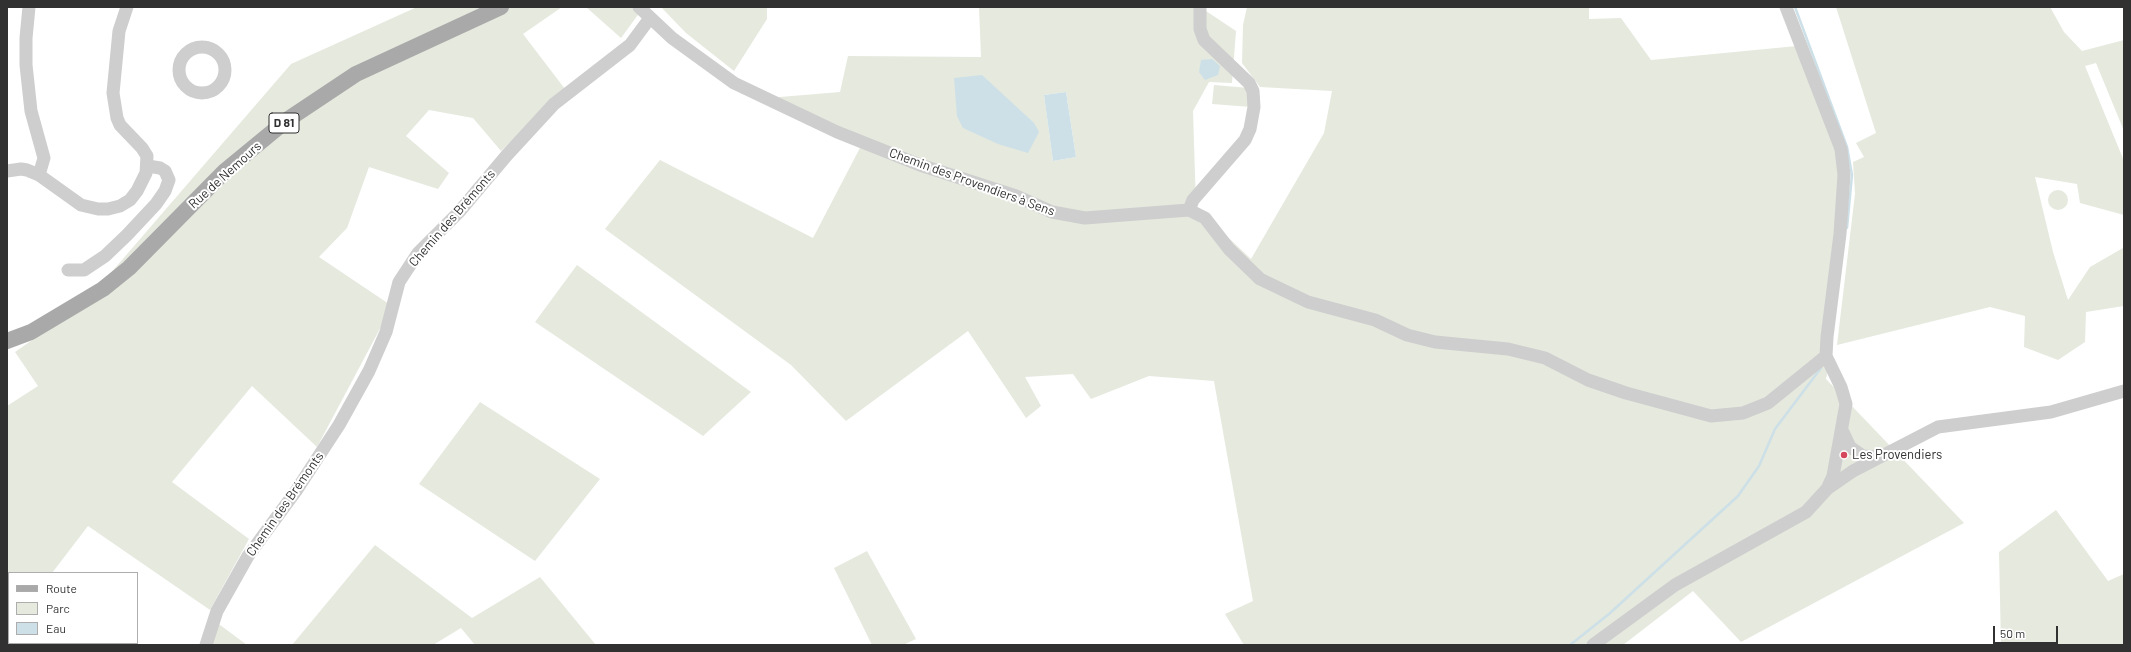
<!DOCTYPE html>
<meta charset="utf-8">
<style>
body{margin:0}
#map{position:relative;width:2131px;height:652px;overflow:hidden;background:#fff;font-family:Barlow,sans-serif}
canvas{display:block}
.frame{position:absolute;inset:0;border:8px solid #313131;pointer-events:none}
.legend{position:absolute;left:8px;top:572px;width:130px;height:72px;box-sizing:border-box;background:#fff;border:1px solid #adadad;margin:0;padding:5px 7px;list-style:none;font-size:12px;color:#313131}
.legend li{display:flex;align-items:center;gap:8px;height:20px}
.legend b{width:20px;border:1px solid #adadad}
.scale{position:absolute;left:1993px;top:626px;width:65px;height:18px;box-sizing:border-box;border:2px solid #313131;border-top:0;padding-left:5px;font-size:12px;line-height:14px;white-space:nowrap;color:#313131;-webkit-text-stroke:3px #fff;paint-order:stroke}
</style>
<div id="map">
<canvas width="2131" height="652"></canvas>
<div class="frame"></div>
<ul class="legend">
<li><b style="height:5px;background:#a9a9a9"></b>Route</li>
<li><b style="height:11px;background:#e5e9de"></b>Parc</li>
<li><b style="height:11px;background:#cde0e8"></b>Eau</li>
</ul>
<div class="scale">50 m</div>
</div>
<script>
const ctx = document.querySelector('canvas').getContext('2d');
ctx.lineJoin = 'round';
function fillPath(path, color) {
  ctx.fillStyle = color;
  ctx.fill(path, 'evenodd');
}
function toPath(rows) {
  const path = new Path2D();
  for (const r of rows) {
    if (r.length === 3) {
      path.moveTo(r[0] + r[2], r[1]);
      path.arc(r[0], r[1], r[2], 0, 2 * Math.PI);
      continue;
    }
    path.moveTo(r[0], r[1]);
    for (let i = 2; i < r.length; i += 2) path.lineTo(r[i], r[i + 1]);
  }
  return path;
}
function stroke(path, color, width, dash) {
  ctx.strokeStyle = color;
  ctx.lineWidth = width;
  ctx.lineCap = dash ? 'butt' : 'round';
  ctx.setLineDash(dash || []);
  ctx.stroke(path);
}
function drawText(font, color, halo, rows, align = 'center') {
  ctx.font = font + ' Barlow,sans-serif';
  ctx.lineWidth = 4;
  ctx.setLineDash([]);
  ctx.textBaseline = 'middle';
  ctx.strokeStyle = halo;
  ctx.fillStyle = color;
  for (const [text, x, y, turn = 0] of rows) {
    ctx.save();
    ctx.translate(x, y);
    ctx.rotate((+turn || 0) * Math.PI / 180);
    ctx.textAlign = isNaN(turn) ? turn : align;
    if (halo) ctx.strokeText(text, 0, 0);
    ctx.fillText(text, 0, 0);
    ctx.restore();
  }
}
fillPath(toPath([
 [417,7,562,7,523,34,565,89,501,151,473,118,429,110,406,136,449,173,438,189,369,167,347,228,319,257,392,306,317,447,252,386,172,482,249,539,210,610,88,526,52,573,9,573,9,631,7,633,7,406,38,386,15,352,84,304,291,64],
 [586,7,636,7,640,12,621,38],
 [661,7,767,7,767,19,734,71,686,33],
 [979,7,1200,7,1236,31,1232,83,1209,82,1193,111,1196,207,1251,259,1324,133,1332,91,1260,87,1242,63,1243,25,1247,7,1589,7,1589,19,1621,18,1651,60,1797,46,1843,162,1832,350,1826,379,1964,523,1741,642,1693,591,1623,645,1244,645,1225,614,1253,601,1214,381,1149,376,1091,399,1073,374,1025,377,1041,406,1026,418,968,331,846,421,791,365,605,229,660,160,813,238,862,144,768,98,840,92,848,56,981,57],
 [1066,92,1076,157,1053,161,1044,95],
 [1836,7,2050,7,2064,32,2082,51,2124,40,2124,131,2096,63,2085,66,2124,161,2124,215,2080,203,2077,184,2035,177,2053,252,2068,300,2090,267,2123,248,2124,252,2124,306,2086,312,2085,342,2058,360,2024,347,2025,316,1990,307,1837,345,1855,194,1853,162,1864,157,1856,143,1876,133],
 [1214,85,1249,88,1251,107,1212,104],
 [2058,200,10],
 [577,265,751,392,703,436,535,322],
 [480,402,600,479,535,561,419,484],
 [2056,510,2108,581,2124,574,2124,645,2001,645,1999,552],
 [375,545,472,618,540,577,596,645,475,645,461,628,433,645,292,645],
 [867,551,916,639,903,645,872,645,834,568],
 [216,622,247,645,209,645]
]), '#e5e9de');
fillPath(toPath([
 [1212,59,1220,66,1218,75,1205,80,1199,72,1201,60],
 [982,75,1034,123,1039,132,1028,153,998,144,963,128,957,116,954,78],
 [1066,92,1076,157,1053,161,1044,95]
]), '#cde0e8');
stroke(toPath([
 [1795,7,1847,147,1852,175,1847,228],
 [1570,645,1609,614,1738,496,1759,466,1775,429,1821,368]
]), '#cde0e8', 2.5);
stroke(toPath([
 [29,7,26,38,26,65,31,111,44,158,39,175],
 [639,7,672,38,734,83,837,132,920,165,1016,196,1052,212,1085,218,1189,210,1205,218,1229,249,1260,279,1308,302,1375,320,1407,335,1435,342,1508,349,1545,358,1588,380,1626,393,1711,416,1743,413,1768,403,1826,356],
 [1786,7,1841,149,1844,175,1840,234,1827,337,1826,356,1841,387,1846,404,1833,476,1827,489],
 [202,70,23],
 [7,171,21,169,27,170,39,175,81,205,98,209,108,209,120,206,130,200,137,191,146,173,147,156,142,148,120,125,117,118,113,93,119,31,127,7],
 [1189,210,1193,200,1245,140,1250,129,1254,107,1253,91,1249,83,1204,40,1200,29,1200,7],
 [68,270,84,270,105,256,127,235,156,204,165,191,169,180,165,171,160,168,148,166],
 [1842,430,1850,447,1863,456,1880,457],
 [206,645,217,611,248,556,296,491,339,425,369,371,386,332,399,282,418,253,459,212,507,155,554,104,630,45,650,18],
 [1593,645,1675,585,1806,512,1827,489,1853,471,1938,427,2051,412,2124,391]
]), '#cecece', 13);
stroke(toPath([
 [7,341,31,332,103,289,129,268,225,171,287,120,356,74,501,7]
]), '#a9a9a9', 16);
for (const [x, y, r, color] of [
 [1844,455,4,"#d4475c"]
]) {
  const dot = new Path2D();
  dot.arc(x, y, r, 0, 2 * Math.PI);
  ctx.fillStyle = color;
  ctx.fill(dot);
  stroke(dot, '#fff', 1.5);
}
for (const [x, y, w] of [
 [284,123,30]
]) {
  const box = new Path2D();
  box.roundRect(x - w / 2, y - 10, w, 20, 3);
  ctx.fillStyle = '#fff';
  ctx.fill(box);
  stroke(box, '#313131', 1);
}
drawText('bold 12px', '#313131', null, [
 ["D 81",284,123]
]);
drawText('13px', '#313131', '#fff', [
 ["Rue de Nemours",225,175,-42],
 ["Chemin des Provendiers à Sens",972,182,20],
 ["Chemin des Brémonts",452,218,-49],
 ["Chemin des Brémonts",285,504,-55]
]);
drawText('13px', '#313131', '#fff', [
 ["Les Provendiers",1852,455]
], 'left');
</script>
